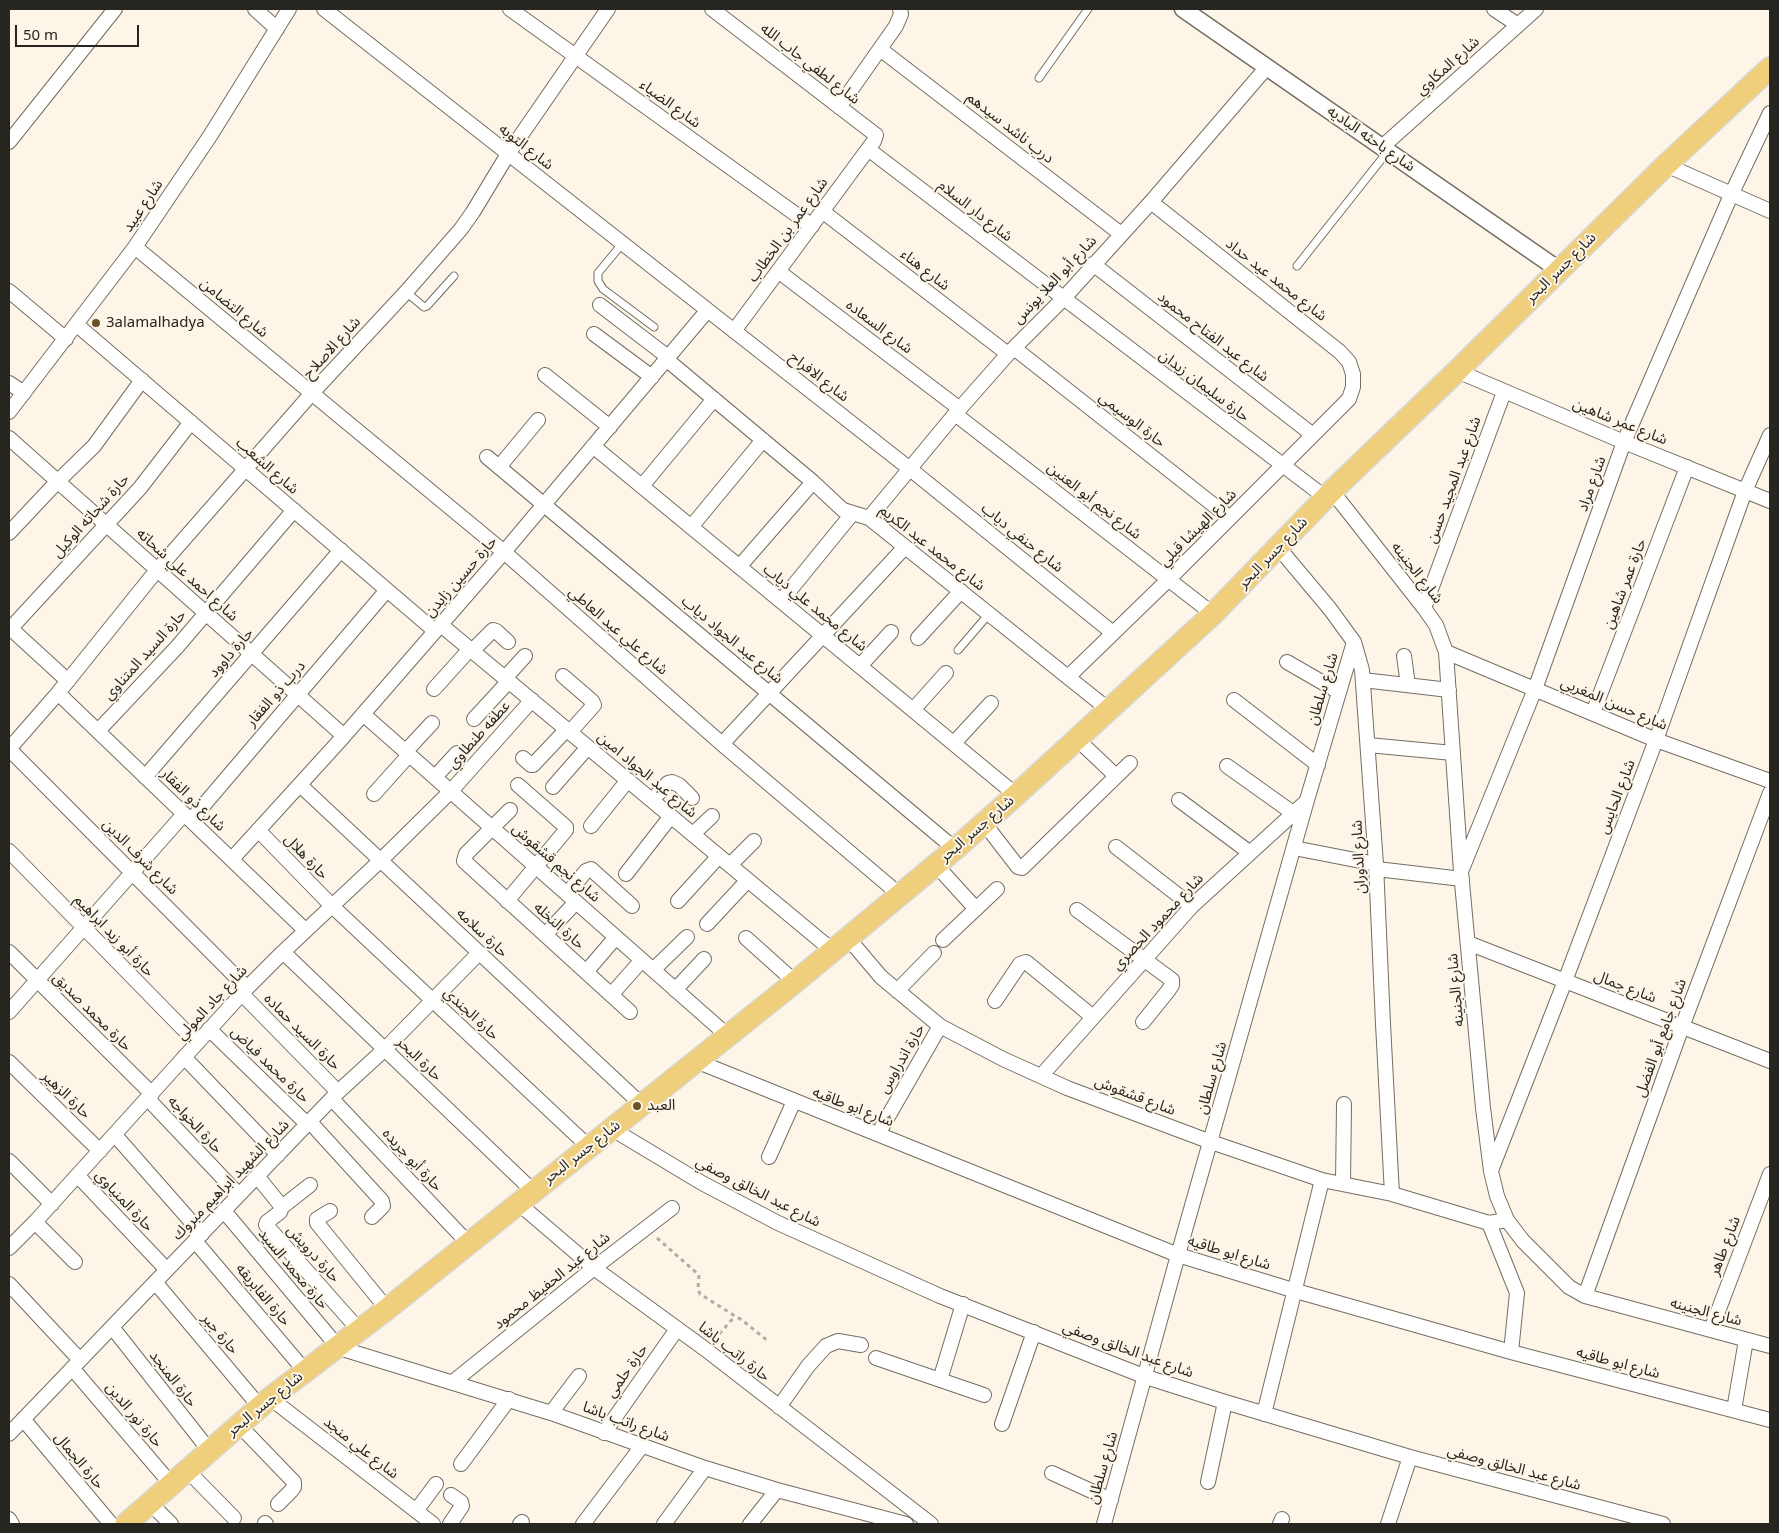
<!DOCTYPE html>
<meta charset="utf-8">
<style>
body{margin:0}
#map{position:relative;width:1779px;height:1533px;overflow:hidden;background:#fdf6e8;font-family:"Noto Sans",sans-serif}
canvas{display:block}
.frame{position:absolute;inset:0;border:10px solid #272520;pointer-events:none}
.scale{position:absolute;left:15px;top:25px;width:124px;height:22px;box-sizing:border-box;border:2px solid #272520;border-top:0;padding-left:6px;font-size:15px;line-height:18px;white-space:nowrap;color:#272520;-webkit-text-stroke:4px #fdf6e8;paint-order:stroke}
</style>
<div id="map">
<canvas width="1779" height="1533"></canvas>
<div class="frame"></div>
<div class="scale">50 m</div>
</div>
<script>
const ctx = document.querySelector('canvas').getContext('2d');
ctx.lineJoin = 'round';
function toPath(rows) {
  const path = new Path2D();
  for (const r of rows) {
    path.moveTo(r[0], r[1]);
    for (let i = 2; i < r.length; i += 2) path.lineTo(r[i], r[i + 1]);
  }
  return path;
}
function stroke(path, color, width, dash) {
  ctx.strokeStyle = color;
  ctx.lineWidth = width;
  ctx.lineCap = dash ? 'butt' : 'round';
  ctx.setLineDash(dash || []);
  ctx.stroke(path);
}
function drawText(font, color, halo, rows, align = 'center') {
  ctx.font = font + ' "Noto Sans","Noto Sans Arabic",sans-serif';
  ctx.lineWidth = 4;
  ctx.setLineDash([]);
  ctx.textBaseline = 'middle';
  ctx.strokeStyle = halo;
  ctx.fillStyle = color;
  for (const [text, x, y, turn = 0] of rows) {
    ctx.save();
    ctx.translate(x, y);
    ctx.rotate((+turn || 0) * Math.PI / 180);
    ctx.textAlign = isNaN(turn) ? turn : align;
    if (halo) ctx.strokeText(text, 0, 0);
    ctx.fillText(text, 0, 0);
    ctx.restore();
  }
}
const service = toPath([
 [1039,78,1088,9],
 [622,244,598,273,598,281,603,289,654,327],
 [1297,266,1388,151],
 [406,292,424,307,427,306,454,276],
 [958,650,989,614]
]);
const minor = toPath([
 [255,9,277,29],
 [324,9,910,469,1113,633],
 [510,9,812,226],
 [712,9,876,135,874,141,734,331],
 [1494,9,1518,25],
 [880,49,1121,234],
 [839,107,896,26,901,14,900,9],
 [9,142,115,9],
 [1382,147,1536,9],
 [868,149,1326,498],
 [1666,165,1770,211],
 [822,211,1008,354],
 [135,247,504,552,722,744,900,895],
 [1093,264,1313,435],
 [778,271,960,409],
 [9,291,66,339],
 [600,305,668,357],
 [77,325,435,631],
 [594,334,652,377],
 [1014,348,1230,518],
 [666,359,813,482,843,510,869,518,1109,710],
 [1457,371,1624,442,1770,501],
 [545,375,610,427],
 [9,383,24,393],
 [9,412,135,247,210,136,289,9],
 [955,414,1213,614],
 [9,438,344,736],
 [593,446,1016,795],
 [487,457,955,849],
 [499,467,538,420],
 [642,486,714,399],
 [1332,491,1424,608,1436,625,1446,652,1461,872,1483,1108,1491,1171,1497,1196,1507,1220,1523,1241,1569,1287,1585,1296,1770,1346],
 [869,518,955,414,1008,354,1063,299,1151,202,1267,67],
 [691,527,763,440],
 [9,533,57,482,94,446,142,380],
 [1278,547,1330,609,1354,642,1362,670,1376,864,1383,1024,1392,1194],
 [739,567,813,482],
 [781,601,852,514],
 [1424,608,1504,392],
 [441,625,833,951],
 [9,627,68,681],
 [11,628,140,488,191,422],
 [918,638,961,591],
 [472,651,493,630,496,631,508,642],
 [1446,652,1656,740,1770,781],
 [1404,656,1408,685],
 [1287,662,1339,692],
 [860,666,891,632],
 [563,676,592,701,594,705,570,732],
 [1068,677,1169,579,1349,399,1353,387,1353,374,1349,362,1340,352,1151,202],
 [505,678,525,656],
 [1363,680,1449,690],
 [434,689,470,649],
 [58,693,305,930],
 [1234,700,1318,765],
 [913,710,946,673],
 [1593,713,1687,467],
 [363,714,728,1036],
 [474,719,509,681],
 [98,731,177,647,294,510],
 [1077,739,1116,776],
 [954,743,991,703],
 [722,744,905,547],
 [1368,745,1453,753],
 [9,749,58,693,157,570,312,393,406,292,461,229,473,212,508,154,608,9],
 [9,749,247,988],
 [406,751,432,723],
 [523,758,531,765,533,765,567,729],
 [1227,766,1293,813],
 [145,777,341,550],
 [435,777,457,753],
 [300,785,642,1105],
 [553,787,588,747],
 [374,794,409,755],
 [652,800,668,783,672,782,679,785,692,798],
 [1179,800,1249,852],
 [510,810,466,854,464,861,630,1012],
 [191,820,387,590],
 [984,823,1018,867,1022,868,1130,763],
 [591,826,628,780],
 [258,830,332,906,589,1147],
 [693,834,712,816],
 [1116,847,1192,906],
 [1294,848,1376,864],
 [9,851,197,1043],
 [232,859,344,736,504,552,707,311],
 [730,865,754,841],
 [936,865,976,909],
 [1377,869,1462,879],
 [1462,869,1535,689,1624,442,1731,195,1770,113],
 [626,874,671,816],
 [567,894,586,871,591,869,632,906],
 [507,901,566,830,566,827,518,785],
 [678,901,719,856],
 [1077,910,1172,980,1172,985,1168,991,1143,1022],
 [707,924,748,880],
 [545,935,576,902],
 [746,938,795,982],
 [848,938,881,977,940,1026,1003,1059,1067,1088,1211,1142,1322,1180,1392,1194,1489,1223,1507,1220],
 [943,940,997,889],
 [1468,943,1770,1061],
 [9,952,152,1094],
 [283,952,533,1191],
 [653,970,687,937],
 [586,972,616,937],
 [675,990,704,959],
 [897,991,934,953],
 [242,994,338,1092],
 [611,995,642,960],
 [995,1001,1020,964,1026,962,1093,1017],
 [9,1012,184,814],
 [209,1029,307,1124],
 [184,1057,278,1155],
 [696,1061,1178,1255,1296,1291,1511,1352,1770,1420],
 [9,1062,100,1151],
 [1041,1076,1192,906,1307,801],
 [148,1099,239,1195],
 [332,1099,468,1243],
 [310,1122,382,1201,383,1206,372,1217],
 [612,1129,702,1183,778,1223,940,1296,1146,1377,1225,1402,1410,1457,1663,1524],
 [878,1134,940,1026],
 [115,1135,202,1234],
 [769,1157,794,1101],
 [9,1161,52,1204],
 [1492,1168,1565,981,1656,740,1745,491,1770,435],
 [78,1176,167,1270],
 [257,1176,282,1207,280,1212,267,1222,266,1225,359,1330],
 [1343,1183,1344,1104],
 [518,1203,594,1268,705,1349,931,1524],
 [282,1207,310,1185],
 [224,1211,338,1347],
 [330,1211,317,1219,317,1223,387,1309],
 [35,1222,75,1262],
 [1489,1223,1517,1293,1511,1352],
 [195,1241,305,1371],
 [9,1248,35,1222,247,988,283,952,381,860,451,791,532,700],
 [155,1282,260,1407],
 [9,1284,80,1360],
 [1585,1296,1682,1027,1770,793],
 [112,1327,209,1450],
 [1711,1330,1770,1174],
 [336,1347,551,1413,705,1468,777,1490,906,1524],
 [876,1358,984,1395],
 [72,1368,171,1484],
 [940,1380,963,1304],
 [453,1382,594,1268,672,1208],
 [270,1398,433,1524],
 [779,1407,808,1366,826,1346,838,1341,861,1345],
 [1734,1410,1746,1340],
 [551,1413,579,1376],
 [1264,1414,1322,1180],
 [23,1419,111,1524],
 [1002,1424,1034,1332],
 [239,1425,294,1482,294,1487,291,1491,278,1504],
 [604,1433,677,1329],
 [9,1434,338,1092,385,1049,479,953],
 [461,1464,509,1399],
 [187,1470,234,1518],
 [1052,1473,1111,1500],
 [1208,1482,1225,1402],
 [150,1503,171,1524],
 [416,1511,436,1484],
 [9,1519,12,1524],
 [265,1523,266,1524],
 [450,1524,462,1506,461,1502,451,1495],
 [520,1524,522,1522],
 [583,1524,642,1446],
 [664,1524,705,1468],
 [750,1524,777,1490],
 [1104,1524,1178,1255,1307,800,1354,642],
 [1280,1524,1282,1519],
 [1388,1524,1410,1457]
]);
const tertiary = toPath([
 [1183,9,1559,270]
]);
const primary = toPath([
 [126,1524,270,1398,387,1309,795,982,955,849,1016,795,1213,614,1332,491,1457,371,1666,165,1770,68]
]);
stroke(service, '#746e62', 9);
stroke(minor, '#746e62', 16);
stroke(tertiary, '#746e62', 19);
stroke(primary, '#d8d8d7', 24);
stroke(toPath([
 [657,1238,699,1275,698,1289,700,1294,735,1316,742,1320,769,1342],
 [714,1340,735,1316]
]), '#b1aba1', 3, [4, 4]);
stroke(service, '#fff', 7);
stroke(minor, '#fff', 14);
stroke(tertiary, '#fff', 16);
stroke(primary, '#efce7c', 21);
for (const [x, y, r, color] of [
 [96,323,5,"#6a5323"],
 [637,1106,5,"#6a5323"]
]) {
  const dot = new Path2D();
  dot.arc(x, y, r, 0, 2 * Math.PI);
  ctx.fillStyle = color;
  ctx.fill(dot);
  stroke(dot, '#fdf6e8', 2);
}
drawText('15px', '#272520', '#fdf6e8', [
 ["شارع لطفي جاب الله",810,64,38],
 ["شارع المكاوي",1448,66,-42],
 ["شارع الضياء",670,104,36],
 ["درب ناشد سيدهم",1010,128,38],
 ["شارع باحثه الباديه",1371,139,35],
 ["شارع التوبه",526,147,38],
 ["شارع عبيد",143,206,-56],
 ["شارع دار السلام",975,211,38],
 ["شارع عمر بن الخطاب",788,230,-54],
 ["شارع جسر البحر",1561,268,-45],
 ["شارع هناء",925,270,38],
 ["شارع أبو العلا يونس",1055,280,-47],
 ["شارع محمد عيد حداد",1276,280,38],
 ["شارع التضامن",234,308,40],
 ["شارع السعاده",879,327,37],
 ["شارع عبد الفتاح محمود",1213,337,38],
 ["شارع الاصلاح",332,348,-48],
 ["شارع الافراح",819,377,38],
 ["حارة سليمان زيدان",1204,386,37],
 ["حارة الوسيمي",1132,420,38],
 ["شارع عمر شاهين",1620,422,22],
 ["شارع الشعب",267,466,41],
 ["شارع عبد المجيد حسن",1454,480,-70],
 ["شارع مراد",1592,484,-70],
 ["شارع نجم أبو العنين",1094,501,38],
 ["حارة شحاته الوكيل",91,516,-48],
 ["شارع الهيشا قبلي",1198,528,-45],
 ["شارع حنفي دياب",1022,538,39],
 ["شارع محمد عبد الكريم",932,548,38],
 ["شارع جسر البحر",1273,553,-46],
 ["شارع الجنينه",1417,573,52],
 ["شارع احمد علي شحاته",187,575,42],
 ["حارة حسين زايدن",461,577,-49],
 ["حارة عمر شاهين",1625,584,-69],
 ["شارع محمد علي دياب",815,608,39],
 ["شارع علي عبد العاطي",618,631,41],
 ["شارع عبد الجواد دياب",732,640,40],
 ["حارة داوود",231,653,-49],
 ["حارة السيد المتناوي",145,655,-48],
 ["شارع سلطان",1323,689,-73],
 ["درب ذو الفقار",276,694,-49],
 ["شارع حسن المغربي",1614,704,23],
 ["عطفه طنطاوي",479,735,-48],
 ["شارع عبد الجواد امين",647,775,40],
 ["شارع الحايس",1617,797,-69],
 ["شارع ذو الفقار",193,800,44],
 ["شارع جسر البحر",977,829,-41],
 ["شارع شرف الدين",140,857,45],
 ["حارة هلال",306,857,46],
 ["شارع الدوران",1359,857,-93],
 ["شارع نجم قشقوش",556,863,41],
 ["شارع محمود الحصري",1158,922,-47],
 ["حارة النخله",559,926,42],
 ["حارة سلامه",482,933,43],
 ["حارة أبو زيد ابراهيم",114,936,46],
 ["شارع جمال",1625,987,21],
 ["شارع الجنينه",1456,990,-95],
 ["شارع جاد المولي",212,1003,-47],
 ["حارة محمد صديق",92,1012,45],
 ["حارة الجندي",471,1014,43],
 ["حارة السيد حماده",302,1032,45],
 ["شارع جامع أبو الفضل",1661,1038,-70],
 ["حارة البحر",419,1059,44],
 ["حارة اندراوس",902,1059,-60],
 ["حارة محمد فياض",270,1065,44],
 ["شارع سلطان",1212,1078,-74],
 ["حارة الزهير",66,1095,44],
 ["شارع قشقوش",1135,1096,21],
 ["شارع ابو طاقيه",853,1107,21],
 ["حارة الخواجه",195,1125,47],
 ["شارع جسر البحر",582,1152,-38],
 ["حارة أبو جريده",412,1160,47],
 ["شارع الشهيد ابراهيم مبروك",231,1180,-46],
 ["شارع عبد الخالق وصفي",758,1192,27],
 ["حارة المنياوي",124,1201,47],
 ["شارع طاهر",1725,1246,-69],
 ["شارع ابو طاقيه",1229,1253,17],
 ["حارة درويش",313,1254,48],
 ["حارة محمد السيد",293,1269,50],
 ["شارع عبد الحفيظ محمود",552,1281,-39],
 ["حارة الفابريقه",263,1295,50],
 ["شارع الجنينه",1706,1312,15],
 ["حارة جبر",220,1334,50],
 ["شارع عبد الخالق وصفي",1128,1350,20],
 ["حارة راتب باشا",734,1352,38],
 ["شارع ابو طاقيه",1618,1363,15],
 ["حارة حلمي",627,1371,-55],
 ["حارة المنجد",173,1379,52],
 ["شارع جسر البحر",265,1404,-39],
 ["حارة نور الدين",134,1415,50],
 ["شارع راتب باشا",626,1422,20],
 ["شارع علي منجد",361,1448,38],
 ["حارة الجمال",79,1461,50],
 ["شارع سلطان",1103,1468,-74],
 ["شارع عبد الخالق وصفي",1514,1468,15]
]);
drawText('15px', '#272520', '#fdf6e8', [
 ["3alamalhadya",106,323],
 ["العبد",647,1106]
], 'left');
</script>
